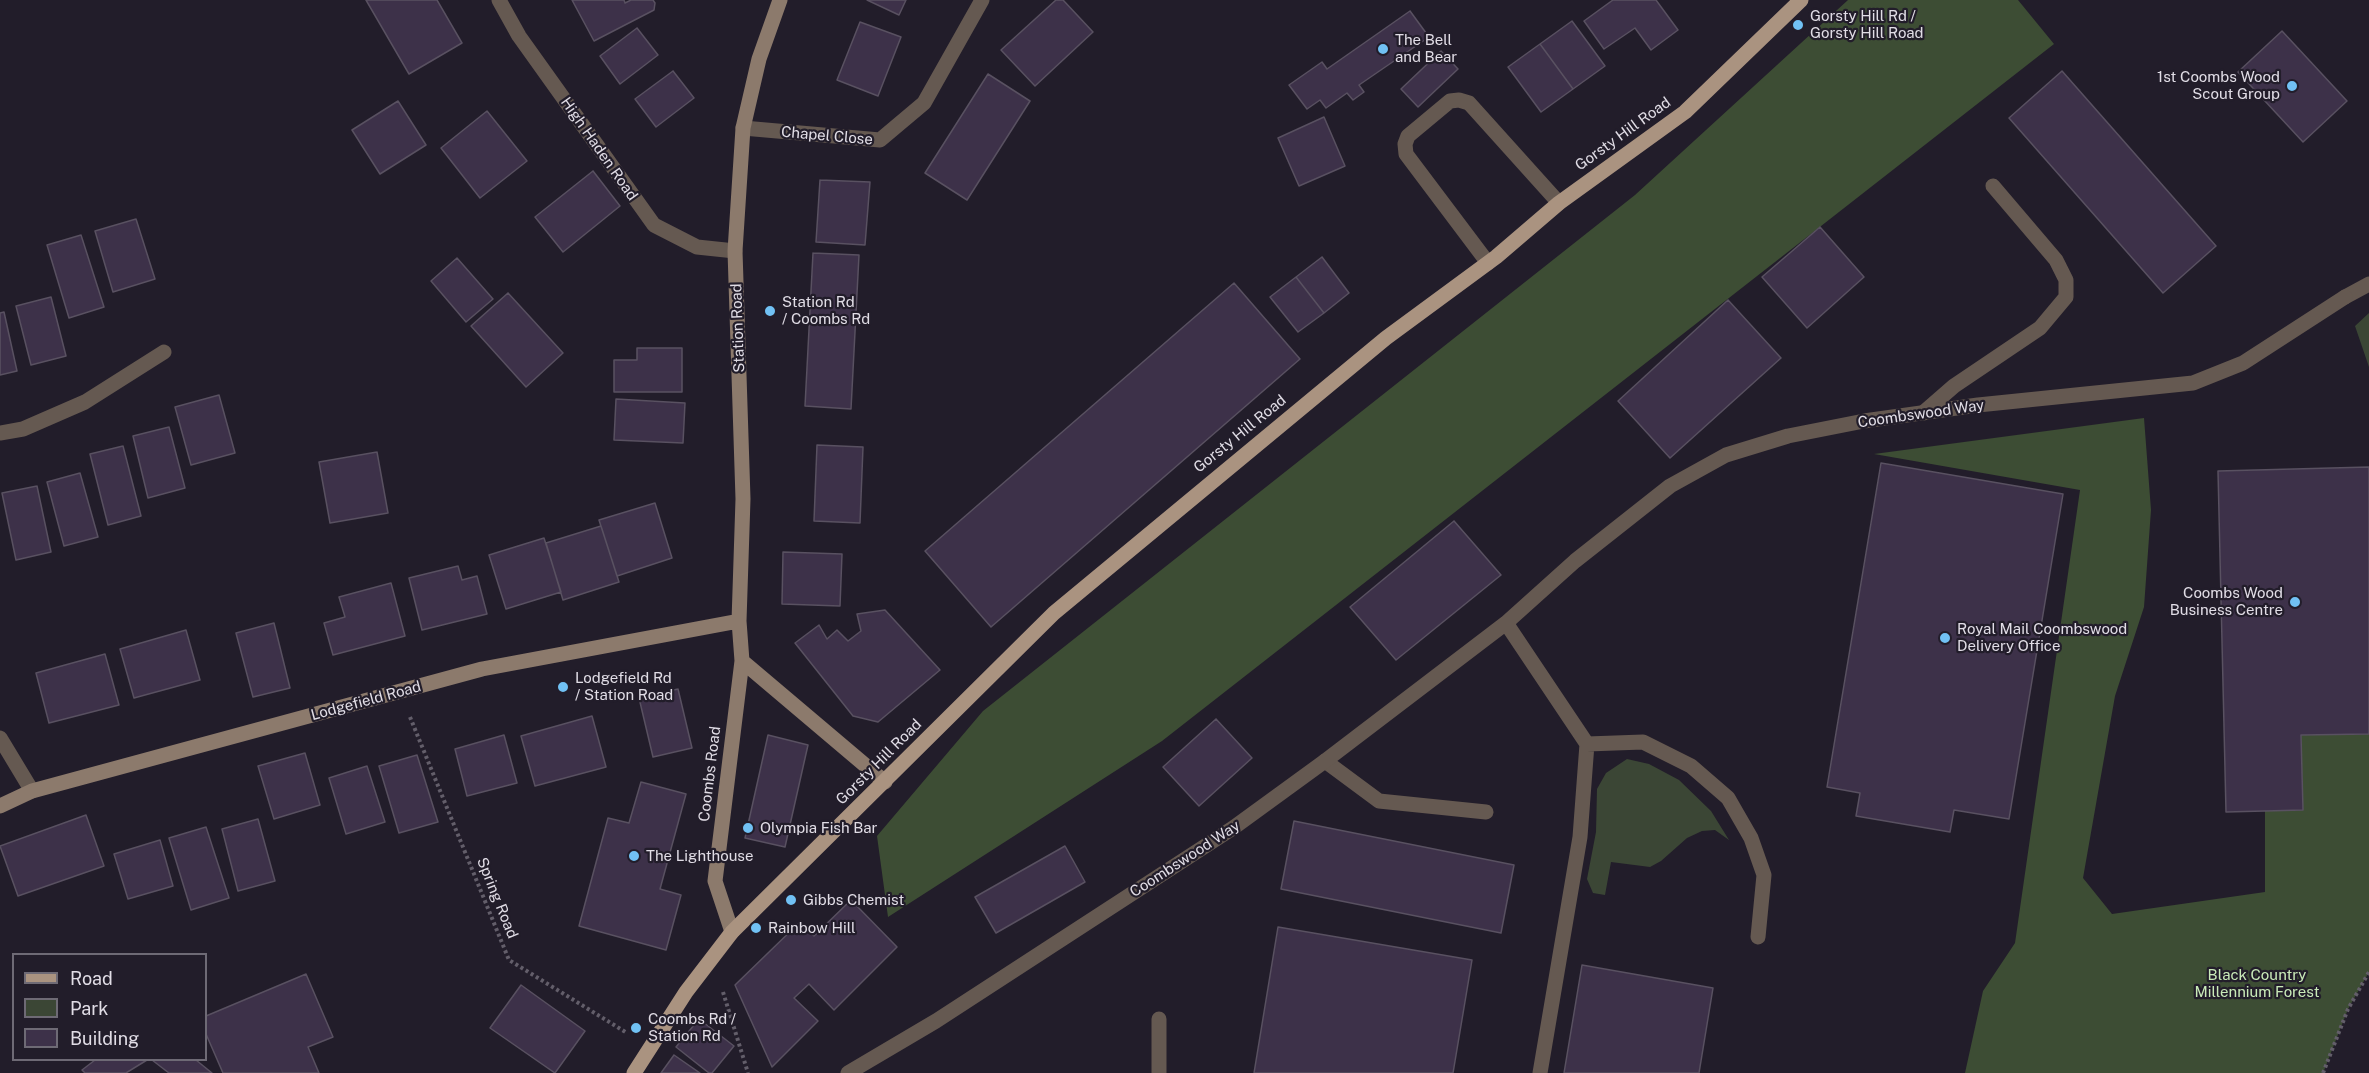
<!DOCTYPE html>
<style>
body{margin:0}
#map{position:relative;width:2369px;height:1073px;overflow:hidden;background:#221d2a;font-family:"Public Sans",sans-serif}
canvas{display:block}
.legend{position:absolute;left:12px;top:953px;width:195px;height:108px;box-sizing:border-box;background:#221d2a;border:2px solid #6e6a75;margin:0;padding:8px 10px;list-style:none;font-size:18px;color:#e1dde6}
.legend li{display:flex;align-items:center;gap:12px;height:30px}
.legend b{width:30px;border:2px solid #6e6a75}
</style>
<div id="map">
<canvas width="2369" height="1073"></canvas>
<ul class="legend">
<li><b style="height:8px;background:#aa9380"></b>Road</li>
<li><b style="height:16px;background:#3b4635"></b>Park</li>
<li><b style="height:16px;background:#3d3149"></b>Building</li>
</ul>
</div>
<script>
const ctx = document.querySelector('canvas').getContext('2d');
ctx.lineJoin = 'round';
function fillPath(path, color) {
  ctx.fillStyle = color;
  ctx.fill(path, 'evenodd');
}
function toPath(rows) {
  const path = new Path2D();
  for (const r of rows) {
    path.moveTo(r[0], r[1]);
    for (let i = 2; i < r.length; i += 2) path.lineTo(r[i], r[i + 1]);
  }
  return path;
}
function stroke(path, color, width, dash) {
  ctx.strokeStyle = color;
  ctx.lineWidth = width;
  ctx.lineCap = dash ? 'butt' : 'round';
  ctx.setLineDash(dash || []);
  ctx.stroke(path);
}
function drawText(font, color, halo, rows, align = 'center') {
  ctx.font = font + ' "Public Sans",sans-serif';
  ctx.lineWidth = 4.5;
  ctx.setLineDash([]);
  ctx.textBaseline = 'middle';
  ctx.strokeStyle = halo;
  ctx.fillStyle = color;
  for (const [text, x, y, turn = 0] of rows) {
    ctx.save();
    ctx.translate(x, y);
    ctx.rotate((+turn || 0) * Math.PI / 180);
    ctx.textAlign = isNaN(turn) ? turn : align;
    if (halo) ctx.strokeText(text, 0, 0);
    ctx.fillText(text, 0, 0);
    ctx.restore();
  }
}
fillPath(toPath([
 [2369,313,2369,367,2355,326],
 [1627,759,1649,764,1679,780,1711,811,1729,840,1715,830,1702,831,1687,838,1661,861,1650,867,1611,862,1605,895,1593,893,1587,879,1596,832,1597,789,1606,773]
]), '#3b4635');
fillPath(toPath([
 [1848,0,2018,0,2054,44,1162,741,888,917,877,836,983,711,1635,195],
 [2144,418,2151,510,2144,607,2115,696,2083,878,2112,914,2265,892,2265,811,2303,810,2301,735,2369,734,2369,972,2348,1009,2323,1073,1965,1073,1983,991,2015,943,2080,490,1874,454]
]), '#3d4d34');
const building = toPath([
 [366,0,437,0,462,43,409,74,366,0],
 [572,0,624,0,625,3,631,0,653,0,655,3,654,10,594,41,572,0],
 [867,0,906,0,899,15,867,0],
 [1056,0,1063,0,1093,32,1035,86,1001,50,1056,0],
 [1613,0,1656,0,1678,30,1651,50,1635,28,1604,49,1584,21,1613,0],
 [1410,11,1429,37,1359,85,1364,92,1353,100,1347,93,1326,108,1320,100,1307,109,1289,85,1322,62,1327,69,1410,11],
 [1572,21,1605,66,1573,89,1540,44,1572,21],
 [860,22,901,37,878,96,837,80,860,22],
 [637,28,658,55,620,84,600,56,637,28],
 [2282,31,2347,101,2303,142,2238,72,2282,31],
 [1540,44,1573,89,1541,112,1508,67,1540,44],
 [1441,51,1458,69,1418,107,1401,89,1441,51],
 [673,71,694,98,656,127,635,99,673,71],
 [2062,71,2216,246,2163,293,2009,118,2062,71],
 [988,74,1030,101,967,200,925,173,988,74],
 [398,101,426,145,380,174,352,130,398,101],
 [487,111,527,161,480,198,441,148,487,111],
 [1324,117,1345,166,1299,186,1278,138,1324,117],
 [593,171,620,206,563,252,535,217,593,171],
 [820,180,870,182,865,245,816,242,820,180],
 [136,219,155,279,113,292,95,231,136,219],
 [1820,227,1864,277,1807,328,1762,277,1820,227],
 [81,235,104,307,69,318,47,245,81,235],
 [813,253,859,255,851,409,805,406,813,253],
 [1322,257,1349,293,1324,313,1296,277,1322,257],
 [457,258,493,299,466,322,431,281,457,258],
 [1296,277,1324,313,1298,332,1270,297,1296,277],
 [1234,283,1300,359,991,627,925,551,1234,283],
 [508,293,563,353,526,387,471,326,508,293],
 [51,297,66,356,31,365,16,306,51,297],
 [1728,300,1781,358,1670,458,1618,401,1728,300],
 [4,312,17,371,0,375,0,313,4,312],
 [637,348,682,348,682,392,614,392,614,360,637,360,637,348],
 [219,395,235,453,191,465,175,407,219,395],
 [616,399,685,403,683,443,614,440,616,399],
 [169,427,185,488,148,498,133,436,169,427],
 [817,445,863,447,860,523,814,521,817,445],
 [123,446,141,516,108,525,90,454,123,446],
 [377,452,388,513,330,523,319,462,377,452],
 [1881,463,2063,494,2009,819,1954,810,1950,832,1856,816,1860,793,1827,787,1881,463],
 [2369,467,2369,734,2301,735,2303,810,2226,812,2218,471,2369,467],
 [80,473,98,537,64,546,47,482,80,473],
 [37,486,51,552,16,560,2,493,37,486],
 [655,503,672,558,617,576,599,520,655,503],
 [1454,521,1501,575,1396,660,1350,607,1454,521],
 [601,526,619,582,563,600,546,543,601,526],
 [544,538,561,592,506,609,489,555,544,538],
 [783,552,842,554,840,606,782,604,783,552],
 [458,566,462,580,477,576,487,614,422,630,409,578,458,566],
 [391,583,405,636,333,655,324,623,345,617,339,597,391,583],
 [885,610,940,670,878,722,853,716,795,643,819,625,827,639,837,630,848,641,861,631,857,614,885,610],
 [274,623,290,688,253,697,236,633,274,623],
 [186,630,200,680,134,698,120,649,186,630],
 [105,654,119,705,49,723,36,673,105,654],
 [678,689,692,748,653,757,639,698,678,689],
 [592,716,606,767,535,786,521,736,592,716],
 [1216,719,1252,758,1199,806,1163,767,1216,719],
 [504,735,517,783,467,796,455,749,504,735],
 [768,735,808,745,785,847,745,838,768,735],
 [305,753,320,805,274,819,258,766,305,753],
 [417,755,438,822,399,833,379,766,417,755],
 [367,766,385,822,346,834,329,778,367,766],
 [641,782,686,794,660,889,681,895,666,950,579,926,608,818,629,823,641,782],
 [86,815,104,866,18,896,0,846,86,815],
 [258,819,275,881,238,891,222,829,258,819],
 [1294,821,1514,865,1501,933,1281,889,1294,821],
 [206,827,229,898,191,910,169,838,206,827],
 [160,840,173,886,128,899,114,854,160,840],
 [1065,846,1085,882,996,933,975,897,1065,846],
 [851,900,897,947,834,1010,809,984,794,998,818,1021,772,1067,735,985,800,922,814,936,851,900],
 [1278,927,1472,960,1453,1073,1254,1073,1278,927],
 [1582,965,1713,988,1699,1073,1564,1073,1582,965],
 [306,974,333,1037,308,1047,319,1073,223,1073,206,1034,206,1016,306,974],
 [521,985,585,1031,555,1073,490,1028,521,985],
 [699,1019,734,1046,712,1073,709,1073,676,1047,699,1019],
 [674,1055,700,1073,661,1073,674,1055],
 [95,1060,147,1060,126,1073,85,1073,82,1070,95,1060],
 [152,1060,196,1060,212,1073,169,1073,152,1060]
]);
fillPath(building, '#3d3149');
stroke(building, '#595161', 1.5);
stroke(toPath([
 [410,717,509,960,627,1033],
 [723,992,748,1073],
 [2323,1073,2348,1009,2369,972]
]), '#635e6a', 4, [3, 3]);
stroke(toPath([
 [1488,263,1406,154,1405,144,1408,136,1450,101,1459,100,1469,103,1559,203],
 [2345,297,2369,284],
 [1923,413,1954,386,2040,328,2066,297,2066,280,2056,260,1993,186],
 [1325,761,1379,801,1486,812],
 [1159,1073,1159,1019]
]), '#655951', 15);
stroke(toPath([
 [499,0,519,36,654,225,697,247,735,251],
 [743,128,880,140,924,103,982,0],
 [0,433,23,429,85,402,164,352],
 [1506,623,1587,744,1580,837,1540,1073],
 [0,738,32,791],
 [1587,744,1643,742,1691,766,1728,798,1751,838,1764,875,1758,937],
 [848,1073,936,1021,1233,828,1325,761,1506,623,1575,561,1670,486,1726,455,1788,436,1864,421,1978,405,2193,383,2243,363,2345,297]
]), '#655951', 15);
stroke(toPath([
 [742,661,885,782],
 [0,806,32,791,482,669,739,621],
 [732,932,715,881,742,661,739,621,743,499,735,251,743,128,759,59,780,0]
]), '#8c7a6c', 15);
stroke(toPath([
 [634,1073,686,992,732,932,1054,613,1386,338,1496,257,1559,203,1685,112,1801,0]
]), '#aa9380', 15);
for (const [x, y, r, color] of [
 [1798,25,6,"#71c1f4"],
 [1383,49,6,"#71c1f4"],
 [2292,86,6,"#71c1f4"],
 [770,311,6,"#71c1f4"],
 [2295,602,6,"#71c1f4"],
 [1945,638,6,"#71c1f4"],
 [563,687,6,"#71c1f4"],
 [748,828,6,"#71c1f4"],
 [634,856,6,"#71c1f4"],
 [791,900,6,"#71c1f4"],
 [756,928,6,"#71c1f4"],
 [636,1028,6,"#71c1f4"]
]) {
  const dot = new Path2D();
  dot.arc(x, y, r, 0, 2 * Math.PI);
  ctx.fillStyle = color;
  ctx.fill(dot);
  stroke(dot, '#221d2a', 2);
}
drawText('15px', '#e1dde6', '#221d2a', [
 ["Gorsty Hill Rd /",1810,16],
 ["Gorsty Hill Road",1810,33],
 ["The Bell",1395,40],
 ["and Bear",1395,57],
 ["1st Coombs Wood",2280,77,"right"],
 ["Scout Group",2280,94,"right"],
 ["Station Rd",782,302],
 ["/ Coombs Rd",782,319],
 ["Coombs Wood",2283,593,"right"],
 ["Business Centre",2283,610,"right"],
 ["Royal Mail Coombswood",1957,629],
 ["Delivery Office",1957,646],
 ["Lodgefield Rd",575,678],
 ["/ Station Road",575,695],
 ["Olympia Fish Bar",760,828],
 ["The Lighthouse",646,856],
 ["Gibbs Chemist",803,900],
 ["Rainbow Hill",768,928],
 ["Coombs Rd /",648,1019],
 ["Station Rd",648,1036]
], 'left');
drawText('15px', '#e1dde6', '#221d2a', [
 ["Gorsty Hill Road",1623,134,-36],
 ["Chapel Close",827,136,5],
 ["High Haden Road",599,149,55],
 ["Station Road",738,328,-92],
 ["Coombswood Way",1921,414,-8],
 ["Gorsty Hill Road",1240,434,-39],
 ["Lodgefield Road",366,701,-15],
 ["Gorsty Hill Road",879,762,-45],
 ["Coombs Road",710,774,-83],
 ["Coombswood Way",1185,859,-33],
 ["Spring Road",497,898,68]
]);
drawText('15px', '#c9eab8', '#221d2a', [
 ["Black Country",2257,975],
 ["Millennium Forest",2257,992]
]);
</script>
